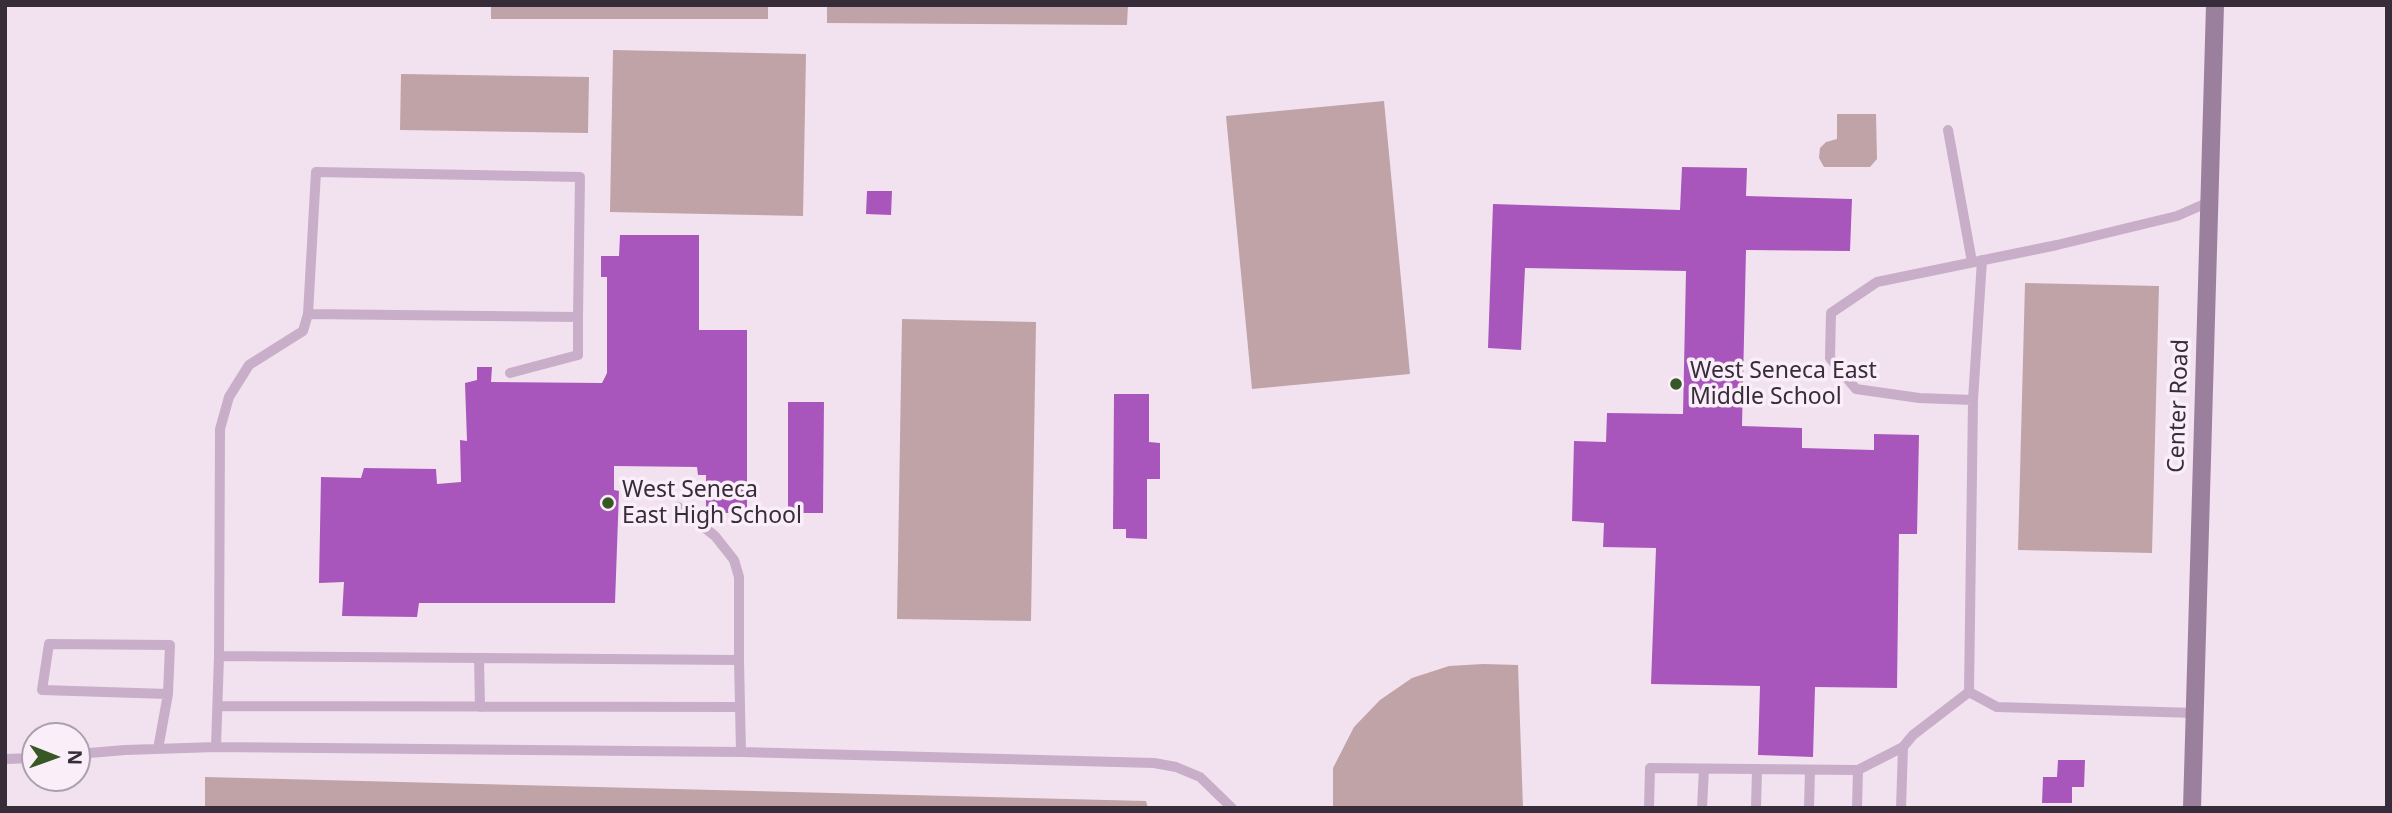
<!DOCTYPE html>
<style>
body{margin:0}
#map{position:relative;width:2392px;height:813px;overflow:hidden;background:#f2e2f0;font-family:"Noto Sans",sans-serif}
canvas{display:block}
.frame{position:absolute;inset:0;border:7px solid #372c39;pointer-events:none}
.north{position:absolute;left:21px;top:722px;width:70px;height:70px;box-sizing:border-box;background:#faeef8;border:2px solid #aca0ac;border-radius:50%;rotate:91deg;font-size:19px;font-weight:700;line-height:28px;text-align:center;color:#372c39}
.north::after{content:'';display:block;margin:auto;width:24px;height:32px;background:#375724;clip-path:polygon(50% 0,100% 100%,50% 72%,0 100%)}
</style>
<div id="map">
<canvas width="2392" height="813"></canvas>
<div class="frame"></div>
<div class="north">N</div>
</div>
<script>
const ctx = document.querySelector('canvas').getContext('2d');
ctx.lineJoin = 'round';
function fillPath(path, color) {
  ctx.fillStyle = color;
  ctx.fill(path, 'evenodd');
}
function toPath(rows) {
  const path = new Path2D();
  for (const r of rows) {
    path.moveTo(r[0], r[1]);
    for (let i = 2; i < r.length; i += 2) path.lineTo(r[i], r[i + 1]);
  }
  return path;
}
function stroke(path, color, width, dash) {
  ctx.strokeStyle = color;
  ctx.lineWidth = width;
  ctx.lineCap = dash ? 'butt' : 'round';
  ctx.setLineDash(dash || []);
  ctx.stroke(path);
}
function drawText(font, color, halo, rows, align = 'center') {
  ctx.font = font + ' "Noto Sans",sans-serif';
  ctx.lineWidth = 7;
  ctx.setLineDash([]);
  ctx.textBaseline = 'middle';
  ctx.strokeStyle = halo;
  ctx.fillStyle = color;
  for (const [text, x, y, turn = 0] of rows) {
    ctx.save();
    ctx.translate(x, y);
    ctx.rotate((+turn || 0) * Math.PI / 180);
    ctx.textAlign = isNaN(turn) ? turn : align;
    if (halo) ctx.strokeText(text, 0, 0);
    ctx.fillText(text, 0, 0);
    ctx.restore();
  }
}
fillPath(toPath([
 [491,5,768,5,768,19,491,19],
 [827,5,1128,5,1127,25,827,23],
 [613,50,806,54,803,216,610,212],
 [401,74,589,77,588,133,400,130],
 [1384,101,1410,374,1252,389,1226,116],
 [1837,114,1876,114,1877,159,1870,167,1824,167,1819,158,1820,148,1826,142,1837,139],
 [2025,283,2159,286,2152,553,2018,550],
 [902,319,1036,322,1031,621,897,619],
 [1483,664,1518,665,1523,808,1333,808,1333,768,1354,727,1380,700,1412,678,1449,666],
 [205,777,1146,801,1148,808,205,808]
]), '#c0a3a6');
fillPath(toPath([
 [1682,167,1747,168,1746,196,1852,199,1850,251,1746,250,1742,426,1802,428,1802,448,1874,450,1874,434,1919,435,1917,534,1899,534,1897,688,1815,687,1813,757,1758,755,1760,686,1651,684,1656,548,1603,547,1604,523,1572,521,1574,441,1606,442,1607,413,1683,414,1686,271,1525,268,1521,350,1488,348,1493,204,1680,210],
 [867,191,892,191,891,215,866,214],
 [620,235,699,235,699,330,747,330,747,513,706,513,706,475,698,475,697,467,614,466,614,490,619,491,615,603,419,603,417,617,342,616,344,582,319,583,321,477,361,478,364,468,436,469,437,484,461,482,460,440,467,441,465,383,477,380,477,367,492,367,491,382,602,383,607,373,607,277,601,277,601,256,619,256],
 [1114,394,1149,394,1149,442,1160,443,1160,479,1147,479,1147,539,1126,538,1126,529,1113,529],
 [788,402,824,402,823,513,788,513],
 [2058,760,2085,760,2084,787,2072,787,2072,803,2042,803,2043,777,2057,777]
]), '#a856bc');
stroke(toPath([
 [1948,130,1972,262],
 [1982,260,1973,400,1919,398,1856,389,1830,358,1831,313,1877,282,2057,245,2177,216,2209,202],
 [308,314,578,317,578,355,510,373],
 [678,507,715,536,734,560,739,577,739,660],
 [219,656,739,660,741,752],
 [479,658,480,707],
 [1969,692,1973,400],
 [1969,692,1997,707,2195,713],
 [218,706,740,707],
 [216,747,219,656,220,429,229,397,249,365,303,331,308,314,316,172,580,177,578,317],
 [158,749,168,694,170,645,49,644,42,690,168,694],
 [77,754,125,750,216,747,741,752,1154,763,1176,767,1200,777,1232,808],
 [5,759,35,758],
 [1649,808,1650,768,1858,770,1903,747],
 [1702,808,1704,769],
 [1756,808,1757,769],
 [1809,808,1810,770],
 [1857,808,1858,770],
 [1901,808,1903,747,1913,735,1969,692]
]), '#c9aec9', 10);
stroke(toPath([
 [2192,808,2215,5]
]), '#9b809d', 18);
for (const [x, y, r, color] of [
 [1676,384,7,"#375724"],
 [608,503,7,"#375724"]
]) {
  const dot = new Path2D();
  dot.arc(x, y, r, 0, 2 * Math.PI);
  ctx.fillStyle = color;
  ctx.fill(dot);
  stroke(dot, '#faeef8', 2.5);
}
drawText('23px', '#372c39', '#faeef8', [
 ["West Seneca East",1690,371],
 ["Middle School",1690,397],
 ["West Seneca",622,490],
 ["East High School",622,516]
], 'left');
drawText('23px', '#372c39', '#faeef8', [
 ["Center Road",2179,406,-88]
]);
</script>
